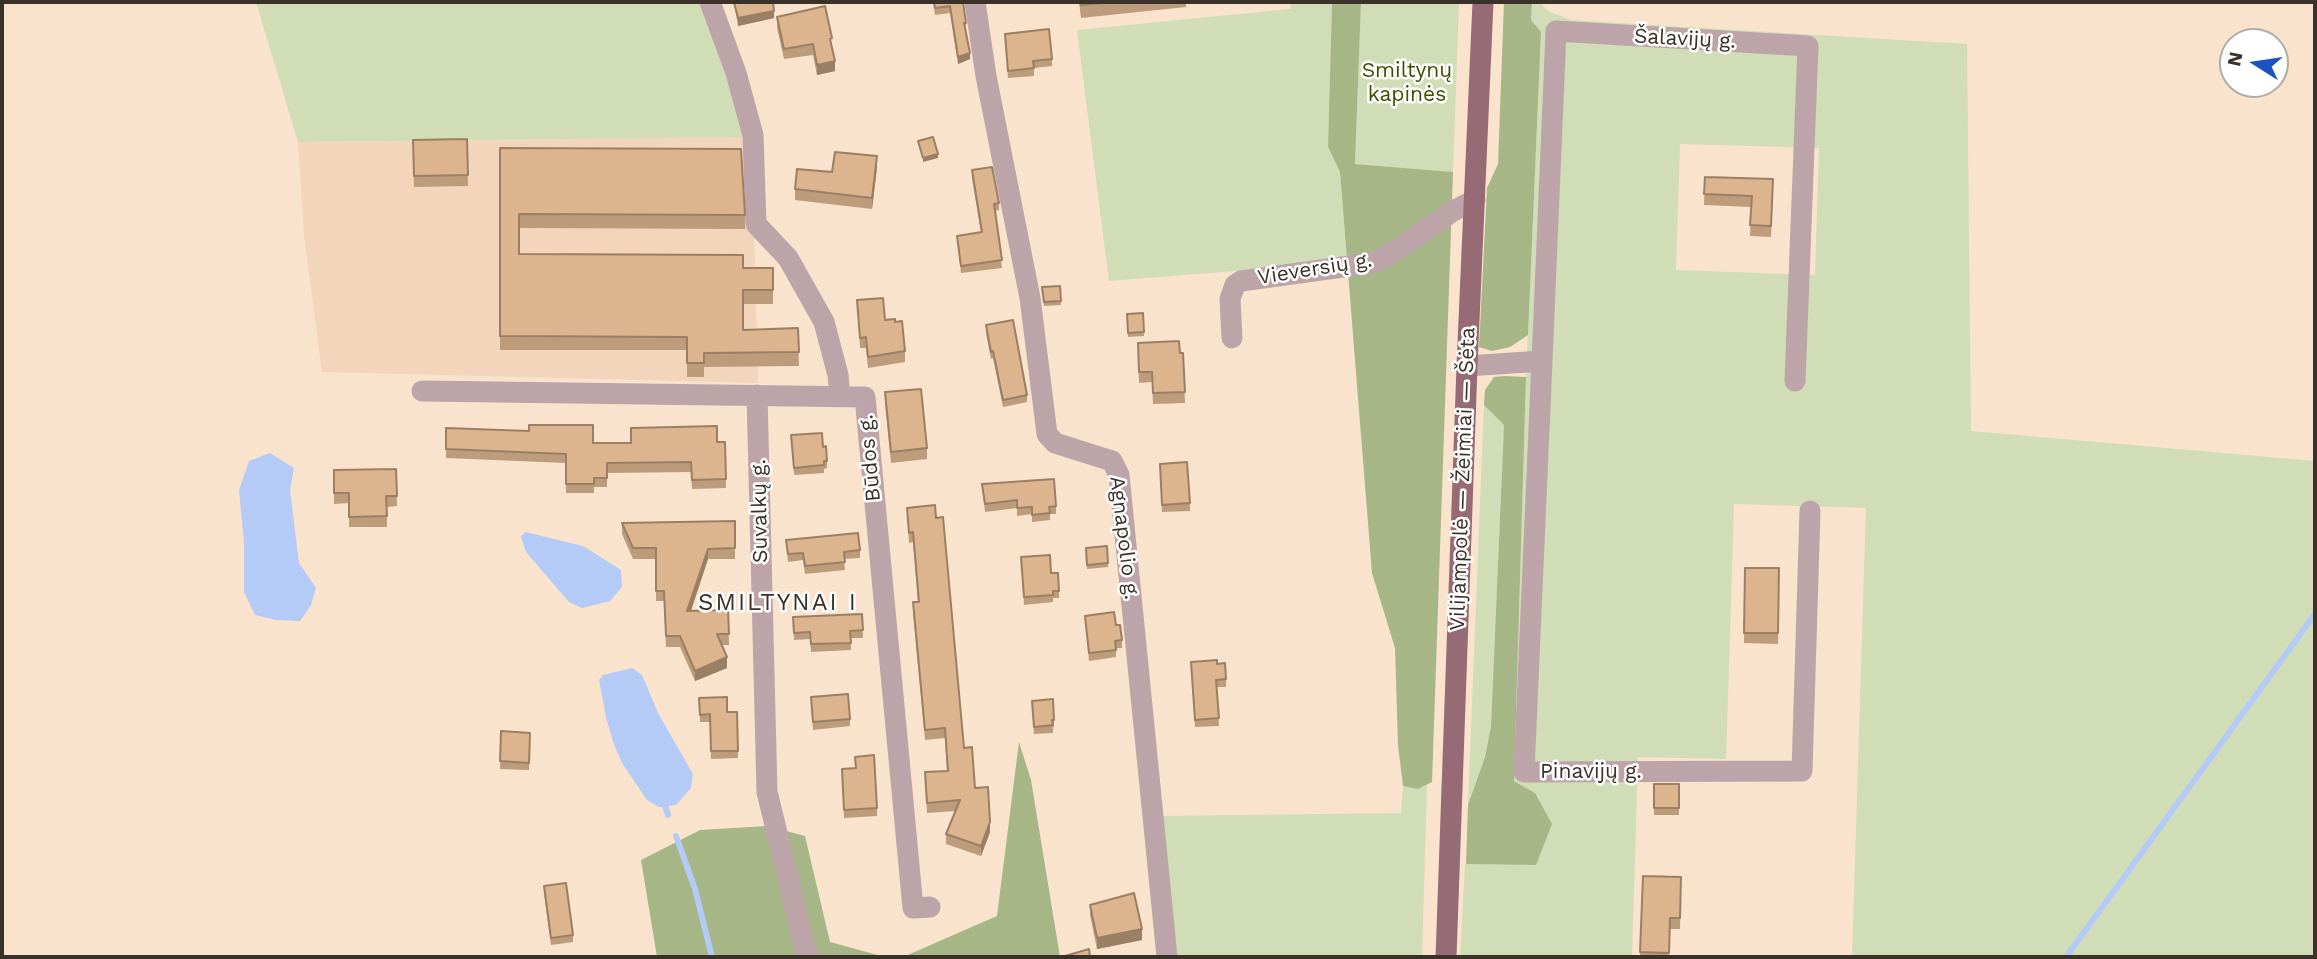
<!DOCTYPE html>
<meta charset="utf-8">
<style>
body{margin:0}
#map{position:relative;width:2317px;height:959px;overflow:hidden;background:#f9e3cd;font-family:"Work Sans",sans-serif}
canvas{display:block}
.frame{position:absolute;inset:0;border:4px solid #3a3229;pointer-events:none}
.north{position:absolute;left:2219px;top:28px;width:70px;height:70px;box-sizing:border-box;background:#fff;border:2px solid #b0ada9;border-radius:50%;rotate:282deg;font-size:19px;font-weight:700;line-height:28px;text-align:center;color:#3a3229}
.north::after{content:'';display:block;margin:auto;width:24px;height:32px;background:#1954c0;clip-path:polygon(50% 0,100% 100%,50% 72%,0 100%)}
</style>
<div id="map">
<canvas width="2317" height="959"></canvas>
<div class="frame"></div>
<div class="north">N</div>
</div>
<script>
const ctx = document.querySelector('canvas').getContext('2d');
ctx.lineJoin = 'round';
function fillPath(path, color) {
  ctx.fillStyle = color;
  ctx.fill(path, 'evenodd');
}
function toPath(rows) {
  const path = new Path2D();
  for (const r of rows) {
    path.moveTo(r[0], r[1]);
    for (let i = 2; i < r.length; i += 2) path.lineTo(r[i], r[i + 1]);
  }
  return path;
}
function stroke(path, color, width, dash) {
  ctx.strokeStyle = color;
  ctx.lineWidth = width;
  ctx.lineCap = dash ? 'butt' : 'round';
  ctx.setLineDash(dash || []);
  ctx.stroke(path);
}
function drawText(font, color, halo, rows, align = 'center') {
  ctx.font = font + ' "Work Sans",sans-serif';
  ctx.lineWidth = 5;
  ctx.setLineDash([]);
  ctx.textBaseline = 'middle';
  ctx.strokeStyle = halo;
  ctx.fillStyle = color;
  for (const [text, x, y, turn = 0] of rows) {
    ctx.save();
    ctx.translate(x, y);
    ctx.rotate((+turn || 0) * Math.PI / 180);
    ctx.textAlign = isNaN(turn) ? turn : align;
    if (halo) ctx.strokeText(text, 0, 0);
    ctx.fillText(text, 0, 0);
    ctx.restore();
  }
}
fillPath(toPath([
 [747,137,754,225,758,383,322,372,304,235,298,142]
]), '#f2d5ba');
fillPath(toPath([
 [256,2,700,2,747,137,298,142],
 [1291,2,1332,2,1328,147,1340,172,1347,262,1109,281,1077,30,1290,9],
 [1361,2,1459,2,1453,172,1355,164],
 [1532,2,1540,2,1548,11,1571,20,1967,44,1971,431,2315,461,2314,957,1852,957,1866,508,1734,504,1726,759,1638,757,1632,957,1460,957,1465,864,1536,865,1535,793,1514,781,1526,377,1541,33,1531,20],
 [1680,144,1819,148,1815,275,1676,270],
 [1484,405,1504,425,1491,726,1485,757,1468,805],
 [1427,785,1422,957,1172,957,1161,816,1401,813,1403,786,1418,789]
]), '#d0ddb7');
fillPath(toPath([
 [1332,2,1361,2,1355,164,1453,172,1432,782,1418,789,1403,786,1398,745,1395,648,1372,573,1340,172,1328,147],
 [1504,2,1532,2,1531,20,1541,32,1528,335,1510,347,1492,351,1479,347,1487,188,1498,164],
 [1505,376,1526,377,1514,781,1535,793,1552,824,1536,865,1466,864,1468,805,1485,757,1491,726,1504,425,1484,405,1485,390,1494,377],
 [1019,742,1031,780,1060,957,903,957,997,916],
 [767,826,805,836,830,942,885,957,657,957,641,860,700,830]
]), '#a7b686');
fillPath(toPath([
 [270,453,294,468,290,490,299,563,316,588,311,605,300,621,276,620,255,615,244,592,244,543,239,490,249,461],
 [525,532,583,546,621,570,622,587,610,601,582,608,569,602,526,552,521,537],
 [632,668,642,675,658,713,693,774,691,788,676,805,659,807,647,800,622,763,613,742,606,717,599,680,603,675]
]), '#b4caf7');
stroke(toPath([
 [664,802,668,815],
 [676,836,695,889,712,957],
 [2066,957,2315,614]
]), '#b4caf7', 6);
stroke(toPath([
 [710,2,736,73,753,135,756,224,788,258,824,322,838,375,840,396],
 [975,2,986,76,1030,298,1047,434,1055,443,1112,461,1119,475,1167,957],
 [1232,338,1230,299,1235,285,1241,281,1372,263,1389,255,1453,211,1475,200],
 [1542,361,1556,31,1808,46,1795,381],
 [1467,366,1542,361,1524,772,1802,771,1810,511],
 [422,391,865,397,913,908,930,907],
 [757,395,767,792,806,952,810,957]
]), '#bda4a9', 21);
stroke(toPath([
 [1446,957,1467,366,1483,2]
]), '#976b75', 21);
fillPath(toPath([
 [734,2,774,18,738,26],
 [933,2,963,2,966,23,965,29,970,59,958,64,950,13,935,15],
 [1079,2,1186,2,1186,7,1081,18],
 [777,17,832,48,835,71,817,75,813,55,784,59,777,28],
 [1005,34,1052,59,1052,66,1034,68,1034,76,1008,78],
 [467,139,468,186,414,187,413,140],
 [500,148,745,215,745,229,519,228,519,254,743,268,773,268,773,304,743,304,743,330,798,328,799,366,704,367,704,377,687,377,687,350,500,350],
 [877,167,872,209,795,200,795,189,832,172],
 [972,170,999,203,999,210,995,211,1002,268,961,273,957,236,981,233,972,178],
 [1705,177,1773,190,1771,237,1750,236,1751,207,1704,205],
 [1060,286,1061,305,1044,306,1042,287],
 [857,300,885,320,905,351,905,362,868,368,866,348,860,348],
 [1143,313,1144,336,1128,337,1127,314],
 [986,325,1027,395,1027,402,1003,407,993,358,991,359,986,333],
 [1183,353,1185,403,1153,404,1152,382,1139,383,1138,354],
 [885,392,927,448,927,459,891,463,885,403],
 [446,428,593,443,725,442,726,488,692,489,691,472,607,473,607,487,594,487,594,493,566,493,566,463,446,458],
 [791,435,823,447,827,461,827,468,824,469,824,473,794,475],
 [1160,464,1190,503,1190,511,1162,512],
 [396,469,397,506,387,507,387,527,349,527,349,503,334,504,334,470],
 [982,484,1056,506,1056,514,1050,514,1050,520,1032,522,1032,514,1017,516,1017,508,985,512],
 [935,505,964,748,975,788,990,832,981,856,946,844,946,834,956,811,927,813,925,772,947,771,945,738,925,740,913,612,913,602,918,602,913,542,909,543,907,508],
 [735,521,735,559,708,559,691,611,728,610,729,645,721,645,727,668,695,681,680,647,666,647,664,601,656,601,656,559,633,559,622,534,622,523],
 [786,540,860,550,860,558,844,559,845,570,805,574,803,560,788,562],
 [1107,546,1108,567,1087,569,1086,548],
 [1021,557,1051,573,1059,591,1059,598,1053,598,1053,602,1024,605],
 [1745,568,1779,568,1778,644,1744,643],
 [862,614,863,638,851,638,851,650,811,652,810,639,794,640,793,617],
 [1085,616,1122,640,1122,648,1116,648,1116,657,1089,661],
 [1217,664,1226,679,1226,687,1217,687,1219,726,1195,727,1191,669],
 [811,697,850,719,850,726,813,730],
 [699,698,727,712,737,712,738,758,711,759,710,722,700,722],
 [1032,708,1054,720,1054,727,1053,727,1053,733,1034,734],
 [530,740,529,770,500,769,500,761],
 [855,757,877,808,877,816,844,818,842,769,856,768],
 [1654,784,1679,784,1679,815,1654,815],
 [1643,876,1681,877,1680,929,1670,929,1669,957,1640,957],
 [544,886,573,935,573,942,551,945,544,893],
 [1090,905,1142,940,1097,949,1090,915]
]), '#bd9c7b');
fillPath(toPath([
 [774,11,774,18,738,26,738,18],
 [970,53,970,59,958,64,958,57],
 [835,61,835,71,817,75,817,65],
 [938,154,938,158,923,162,923,158],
 [877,156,877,167,872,209,872,198],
 [708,549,708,559,687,622,687,611],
 [727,657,727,668,695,681,695,671],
 [990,822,990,832,981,856,981,846],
 [1142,929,1142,940,1097,949,1097,938]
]), '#9a7f64');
const building = toPath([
 [734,2,773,2,774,11,738,18,734,2],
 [934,2,963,2,966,23,964,23,970,53,958,57,950,6,935,8,934,2],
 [1081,2,1112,2,1081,5,1081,2],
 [825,6,832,38,830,39,835,61,817,65,813,44,784,49,777,17,825,6],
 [1049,29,1052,59,1033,61,1034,68,1008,71,1005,34,1049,29],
 [933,137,938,154,923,158,918,141,933,137],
 [467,139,468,175,414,176,413,140,467,139],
 [500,148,741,149,745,215,519,214,519,254,743,255,743,268,773,268,773,290,743,290,743,330,798,328,799,352,704,353,704,363,687,363,687,337,500,336,500,148],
 [835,152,877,156,872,198,795,189,797,169,832,172,835,152],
 [992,167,999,203,994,204,1002,260,961,266,957,236,982,232,972,170,992,167],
 [1705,177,1773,179,1771,226,1750,225,1752,196,1704,194,1705,177],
 [1060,286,1061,301,1044,302,1042,287,1060,286],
 [883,298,885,320,895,319,895,322,902,321,905,351,868,357,866,337,860,338,857,300,883,298],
 [1143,313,1144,332,1128,333,1127,314,1143,313],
 [1013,320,1027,395,1003,400,993,351,991,352,986,325,1013,320],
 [1179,341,1180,353,1183,353,1185,392,1153,393,1152,372,1139,372,1138,343,1179,341],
 [921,389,927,448,891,452,885,392,921,389],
 [529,425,593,425,593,443,631,443,631,428,717,426,717,442,725,442,726,479,692,480,691,462,607,463,607,478,594,478,594,484,566,484,566,454,446,449,446,428,529,431,529,425],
 [822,433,823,447,826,446,827,461,824,461,824,465,794,468,791,435,822,433],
 [1187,462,1190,503,1162,505,1160,464,1187,462],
 [396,469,397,496,386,496,387,516,349,517,349,493,334,493,334,470,396,469],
 [1054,479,1056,506,1049,507,1050,513,1032,515,1032,507,1017,508,1017,500,985,504,982,484,1054,479],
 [935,505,936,518,943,517,964,748,972,747,975,788,988,787,990,822,981,846,946,834,960,800,927,803,925,772,948,771,945,728,925,730,913,602,919,602,913,532,909,533,907,508,935,505],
 [735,521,735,548,708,549,687,611,728,610,729,634,717,634,727,657,695,671,680,636,666,636,664,591,656,591,656,548,633,548,622,523,735,521],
 [858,533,860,550,844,552,845,562,805,566,803,553,788,554,786,540,858,533],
 [1107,546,1108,563,1087,565,1086,548,1107,546],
 [1050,555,1051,573,1058,573,1059,591,1053,591,1053,595,1024,597,1021,557,1050,555],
 [1745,568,1779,568,1778,633,1744,633,1745,568],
 [1114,612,1116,625,1120,625,1122,640,1115,641,1116,650,1089,653,1085,616,1114,612],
 [862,614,863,630,850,631,851,643,811,644,810,632,794,633,793,617,862,614],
 [1217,660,1217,664,1225,663,1226,679,1216,680,1219,718,1195,720,1191,662,1217,660],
 [848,694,850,719,813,722,811,697,848,694],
 [727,697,727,712,737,712,738,751,711,751,710,714,700,715,699,698,727,697],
 [1053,699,1054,720,1052,720,1053,725,1034,727,1032,701,1053,699],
 [501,731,530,733,529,763,500,761,501,731],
 [874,755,877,808,844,810,842,769,856,768,855,757,874,755],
 [1654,784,1679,784,1679,808,1654,808,1654,784],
 [1643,876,1681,877,1680,918,1670,918,1669,953,1640,952,1643,876],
 [566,883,573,935,551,938,544,886,566,883],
 [1134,893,1142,929,1097,938,1090,905,1134,893],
 [1089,949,1090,957,1065,957,1065,956,1089,949]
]);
fillPath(building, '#dcb58f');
stroke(building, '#9a7f64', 2);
drawText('21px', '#3a3229', '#fff', [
 ["Šalavijų g.",1685,39,3],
 ["Vieversių g.",1315,269,-9],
 ["Būdos g.",870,458,-95],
 ["Vilijampolė — Žeimiai — Šėta",1463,479,-88],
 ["Suvalkų g.",760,511,-91],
 ["Agnapolio g.",1124,538,83],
 ["Pinavijų g.",1591,772]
]);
drawText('21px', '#3e4e00', '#fff', [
 ["Smiltynų",1407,71],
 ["kapinės",1407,95]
]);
ctx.letterSpacing = '2px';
drawText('24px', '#3a3229', '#fff', [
 ["SMILTYNAI I",778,603]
]);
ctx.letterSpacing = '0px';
</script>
